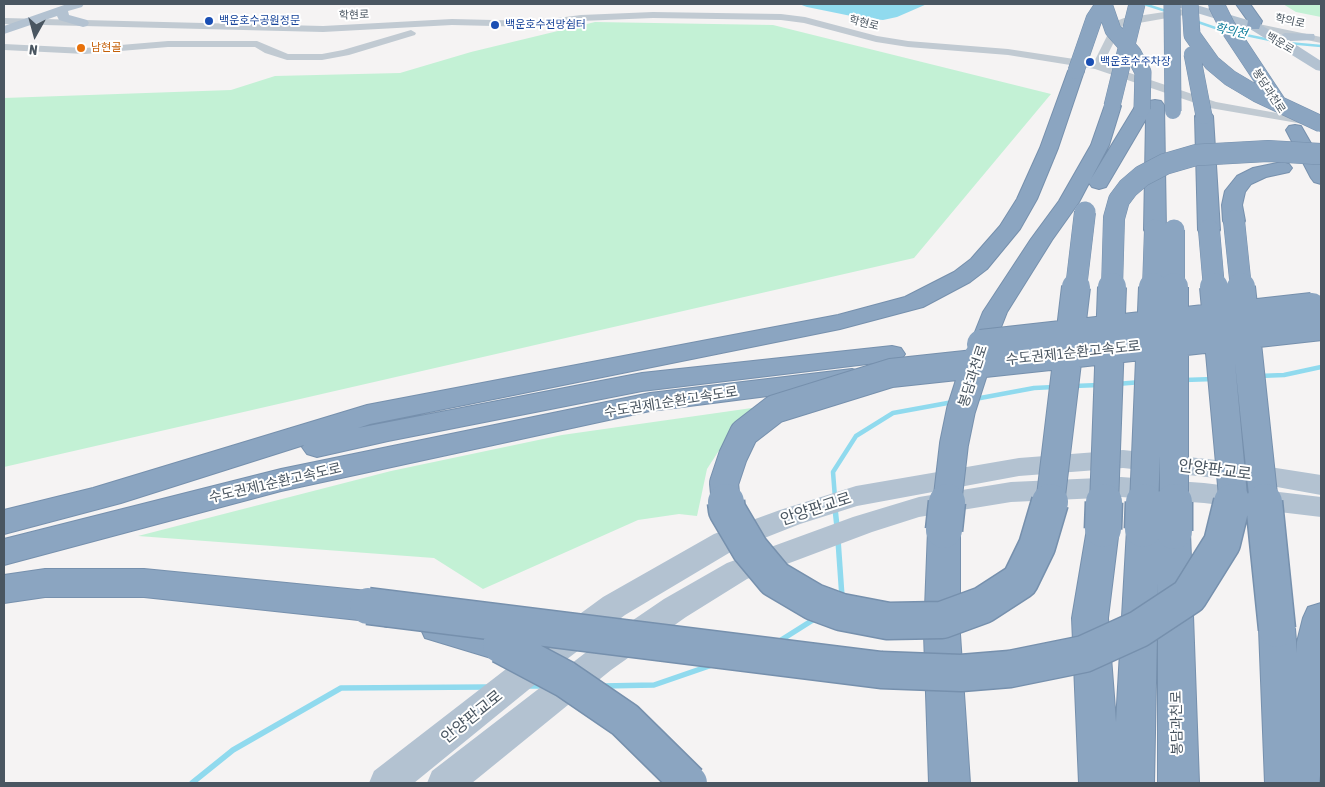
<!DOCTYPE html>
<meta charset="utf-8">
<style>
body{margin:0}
#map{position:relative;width:1325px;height:787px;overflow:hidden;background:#f5f3f3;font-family:"Asap Condensed",sans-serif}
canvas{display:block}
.frame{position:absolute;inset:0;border:5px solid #4a5661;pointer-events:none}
.north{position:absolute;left:10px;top:10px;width:50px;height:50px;-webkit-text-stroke:4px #fff;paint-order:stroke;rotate:187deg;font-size:14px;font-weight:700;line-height:20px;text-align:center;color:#4a5661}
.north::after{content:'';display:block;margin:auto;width:18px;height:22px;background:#4a5661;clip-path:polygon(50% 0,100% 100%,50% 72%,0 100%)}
</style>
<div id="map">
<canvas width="1325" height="787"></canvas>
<div class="frame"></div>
<div class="north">N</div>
</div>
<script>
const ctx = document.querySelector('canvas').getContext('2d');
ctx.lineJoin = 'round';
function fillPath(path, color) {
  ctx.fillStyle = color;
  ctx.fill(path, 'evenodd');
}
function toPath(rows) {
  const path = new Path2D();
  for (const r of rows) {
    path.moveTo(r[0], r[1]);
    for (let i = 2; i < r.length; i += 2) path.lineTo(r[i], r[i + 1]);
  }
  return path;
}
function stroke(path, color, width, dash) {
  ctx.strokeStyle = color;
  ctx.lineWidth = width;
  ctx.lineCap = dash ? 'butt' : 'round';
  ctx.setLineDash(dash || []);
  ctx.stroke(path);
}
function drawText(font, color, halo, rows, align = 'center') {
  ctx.font = font + ' "Asap Condensed","Noto Sans KR",sans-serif';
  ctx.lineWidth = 4;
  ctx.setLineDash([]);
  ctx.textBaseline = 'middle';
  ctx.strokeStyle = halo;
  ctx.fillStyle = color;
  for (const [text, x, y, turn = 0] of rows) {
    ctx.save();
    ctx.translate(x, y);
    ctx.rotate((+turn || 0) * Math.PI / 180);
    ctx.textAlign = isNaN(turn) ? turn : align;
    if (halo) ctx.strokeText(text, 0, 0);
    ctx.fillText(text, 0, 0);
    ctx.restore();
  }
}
fillPath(toPath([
 [1283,4,1321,4,1321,17,1296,12],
 [595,22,773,25,1051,94,914,258,4,467,4,98,231,90,275,76,400,73,471,52],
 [773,405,739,428,718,452,707,469,697,516,679,514,638,520,483,589,434,558,138,536,391,471,562,435]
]), '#c3f1d5');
fillPath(toPath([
 [799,4,927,4,897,17,883,20,861,18,807,7]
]), '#90daee');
stroke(toPath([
 [1144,4,1169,12],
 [1195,21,1224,31],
 [1236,33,1270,40],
 [1288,43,1321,46]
]), '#90daee', 2.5);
stroke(toPath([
 [1259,376,1284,375,1321,367],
 [1184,380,1214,379],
 [1117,384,1141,382],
 [1074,386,1099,385],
 [975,399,1034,388,1054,387],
 [835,498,833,472,856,436,893,413,953,402]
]), '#90daee', 4.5);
stroke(toPath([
 [835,508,837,527],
 [838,540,842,597],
 [778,642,816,618],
 [528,686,545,686],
 [603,686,654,685,712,665],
 [192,783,233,750,341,688,487,687]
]), '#90daee', 5.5);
const highway = toPath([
 [1236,4,1250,4,1262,21,1259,29,1249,29,1247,26,1248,21,1236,4],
 [1076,66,1082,68,1084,71,1058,148,1037,199,1020,229,987,269,970,282,923,307,840,329,370,424,358,428,642,373,892,346,901,348,905,354,901,360,642,391,388,441,317,457,307,454,302,447,304,445,121,503,4,534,4,510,93,488,367,405,838,315,905,297,954,272,971,259,1000,226,1017,199,1040,148,1068,71,1070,68,1076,66],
 [1155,100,1161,101,1164,105,1166,230,1163,235,1155,237,1147,235,1144,230,1146,119,1106,187,1099,189,1092,187,1089,183,1079,202,1052,240,1007,312,987,363,978,365,969,363,965,357,983,312,1031,239,1059,201,1091,145,1106,102,1112,101,1118,102,1121,106,1109,145,1091,179,1136,105,1146,105,1149,101,1155,100],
 [1204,111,1210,112,1213,116,1220,230,1217,235,1209,237,1201,235,1198,230,1195,116,1198,112,1204,111],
 [1295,125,1301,126,1321,161,1321,184,1314,182,1311,178,1286,130,1289,126,1295,125],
 [1282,162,1289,164,1292,168,1289,172,1266,177,1251,184,1245,192,1242,205,1245,221,1242,226,1234,227,1226,226,1223,221,1222,205,1225,191,1237,176,1253,168,1282,162],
 [852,369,862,372,865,378,862,384,650,411,281,491,4,565,4,539,281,469,650,393,852,369],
 [1103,517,1114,520,1119,529,1108,618,1116,722,1127,529,1132,520,1143,517,1154,520,1159,529,1163,522,1174,519,1185,522,1190,531,1199,783,1158,783,1158,583,1154,783,1079,783,1072,618,1087,529,1092,520,1103,517],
 [944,518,955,521,960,530,960,634,970,783,929,783,924,634,928,530,933,521,944,518],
 [45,569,144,569,368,591,399,602,405,612,399,622,387,627,368,621,144,597,45,597,4,603,4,575,45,569],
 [1321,603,1321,768,1319,783,1265,783,1259,629,1264,618,1277,614,1290,618,1295,629,1297,653,1297,642,1303,618,1308,607,1321,603],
 [438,612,514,634,519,645,514,656,501,661,425,638,420,627,425,616,438,612]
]);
stroke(highway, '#7690ad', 2);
fillPath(toPath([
 [1198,7,1203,10,1201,12,1122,26,1103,64,1216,102,1321,121,1321,127,1210,108,1095,69,1008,55,908,47,876,42,804,23,781,20,653,18,581,21,534,27,452,25,323,32,4,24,4,18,323,26,452,19,534,21,581,15,653,12,781,14,805,17,877,36,908,41,1008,49,1094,62,1114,22,1124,18,1198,7],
 [1254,23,1321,37,1321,43,1250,28,1249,26,1254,23],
 [411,30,416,33,415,35,349,55,322,60,287,60,265,53,255,47,168,47,85,54,4,50,4,44,85,48,168,41,257,41,288,54,322,54,343,50,411,30]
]), '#c1cad2');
fillPath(toPath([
 [67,4,84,4,82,7,68,11,69,15,87,20,89,23,87,26,83,27,59,20,57,16,4,34,4,26,67,4],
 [1175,4,1193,4,1258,23,1279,36,1285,33,1314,34,1315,37,1314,40,1290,41,1321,61,1321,71,1316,70,1250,29,1177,7,1175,4],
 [1123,450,1244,463,1321,475,1321,495,1244,481,1123,468,1019,476,857,506,800,524,734,550,625,615,554,669,414,783,369,783,374,771,532,649,603,597,714,534,780,510,856,486,1019,458,1123,450],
 [1121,477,1204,483,1321,497,1321,517,1204,503,1121,497,1011,502,919,517,872,532,747,579,686,617,611,670,472,783,427,783,432,771,589,650,664,599,727,563,853,517,919,497,1011,482,1121,477]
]), '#b3c2d1');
fillPath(highway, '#8ba5c1');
const highwayBridgeFar3 = toPath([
 [1104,4,1113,30,1133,53,1143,72,1142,109],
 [1172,4,1173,111],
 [1190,4,1192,35,1212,63,1230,78,1257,94,1321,124],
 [1216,4,1227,26,1278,103],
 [1192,54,1204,116],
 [1076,71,1094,19,1104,4],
 [1112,106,1137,4]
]);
const highwayBridgeFar2 = toPath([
 [1234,221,1241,288],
 [1174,230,1174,288],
 [1209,230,1214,288],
 [1076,288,1085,212],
 [1112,288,1114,218,1119,200,1128,188,1142,176,1165,164,1196,155,1268,151,1321,154],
 [1153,288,1155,230]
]);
const highwayBridgeFar1 = toPath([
 [1174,287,1174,504],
 [1214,287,1233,496,1231,504],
 [1241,287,1264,504],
 [981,344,1312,307],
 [1068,354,1076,287],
 [1068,354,1321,326],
 [726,504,724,483,733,456,744,433,775,409,891,373,1068,354],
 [947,504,954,444,961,410,978,357],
 [1050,504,1068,354],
 [1104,504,1112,287],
 [1144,504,1153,287]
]);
const highwayBridge = toPath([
 [726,502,727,510,750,549,775,579,814,602,841,612,888,621,942,620,983,605,1020,581,1037,546,1050,502],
 [1174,502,1174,531],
 [1264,502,1277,629],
 [1103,529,1104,502],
 [1143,529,1144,502],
 [944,530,947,502],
 [368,606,881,670,961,673,1010,669,1084,654,1139,629,1189,596,1222,543,1232,502],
 [501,645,565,679,625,720,689,783]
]);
stroke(highwayBridgeFar3, '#7690ad', 17, []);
stroke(highwayBridgeFar2, '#7690ad', 22, []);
stroke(highwayBridgeFar1, '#7690ad', 30, []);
stroke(highwayBridge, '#7690ad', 39, []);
stroke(highwayBridgeFar3, '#8ba5c1', 16);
stroke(highwayBridgeFar2, '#8ba5c1', 21);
stroke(highwayBridgeFar1, '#8ba5c1', 28);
stroke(highwayBridge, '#8ba5c1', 36);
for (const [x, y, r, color] of [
 [209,21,5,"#1a4fb4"],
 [495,25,5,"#1a4fb4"],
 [81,48,5,"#e8710a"],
 [1090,62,5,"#1a4fb4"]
]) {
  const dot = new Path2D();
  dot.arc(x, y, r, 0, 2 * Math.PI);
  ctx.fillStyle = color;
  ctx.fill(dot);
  stroke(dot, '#fff', 2);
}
drawText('11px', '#4a5661', '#fff', [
 ["학현로",354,15,-2],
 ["학의로",1290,21,12],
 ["학현로",864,23,14],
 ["백운로",1280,43,31],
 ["봉담과천로",1269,91,57]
]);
drawText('11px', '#164399', '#fff', [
 ["백운호수공원정문",219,21],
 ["백운호수전망쉼터",505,25],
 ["백운호수주차장",1100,62]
], 'left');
drawText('11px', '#c56008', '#fff', [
 ["남현골",91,48]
], 'left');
drawText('italic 12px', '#0c7c9b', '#fff', [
 ["학의천",1231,31,12]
]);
drawText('14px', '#4a5661', '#fff', [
 ["수도권제1순환고속도로",1073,353,-6],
 ["봉담과천로",973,376,-72],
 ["수도권제1순환고속도로",671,402,-9],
 ["수도권제1순환고속도로",275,483,-13],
 ["봉담과천로",1177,723,-91]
]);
drawText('16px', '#4a5661', '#fff', [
 ["안양판교로",1215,470,7],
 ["안양판교로",816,509,-18],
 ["안양판교로",472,717,-39]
]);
</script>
